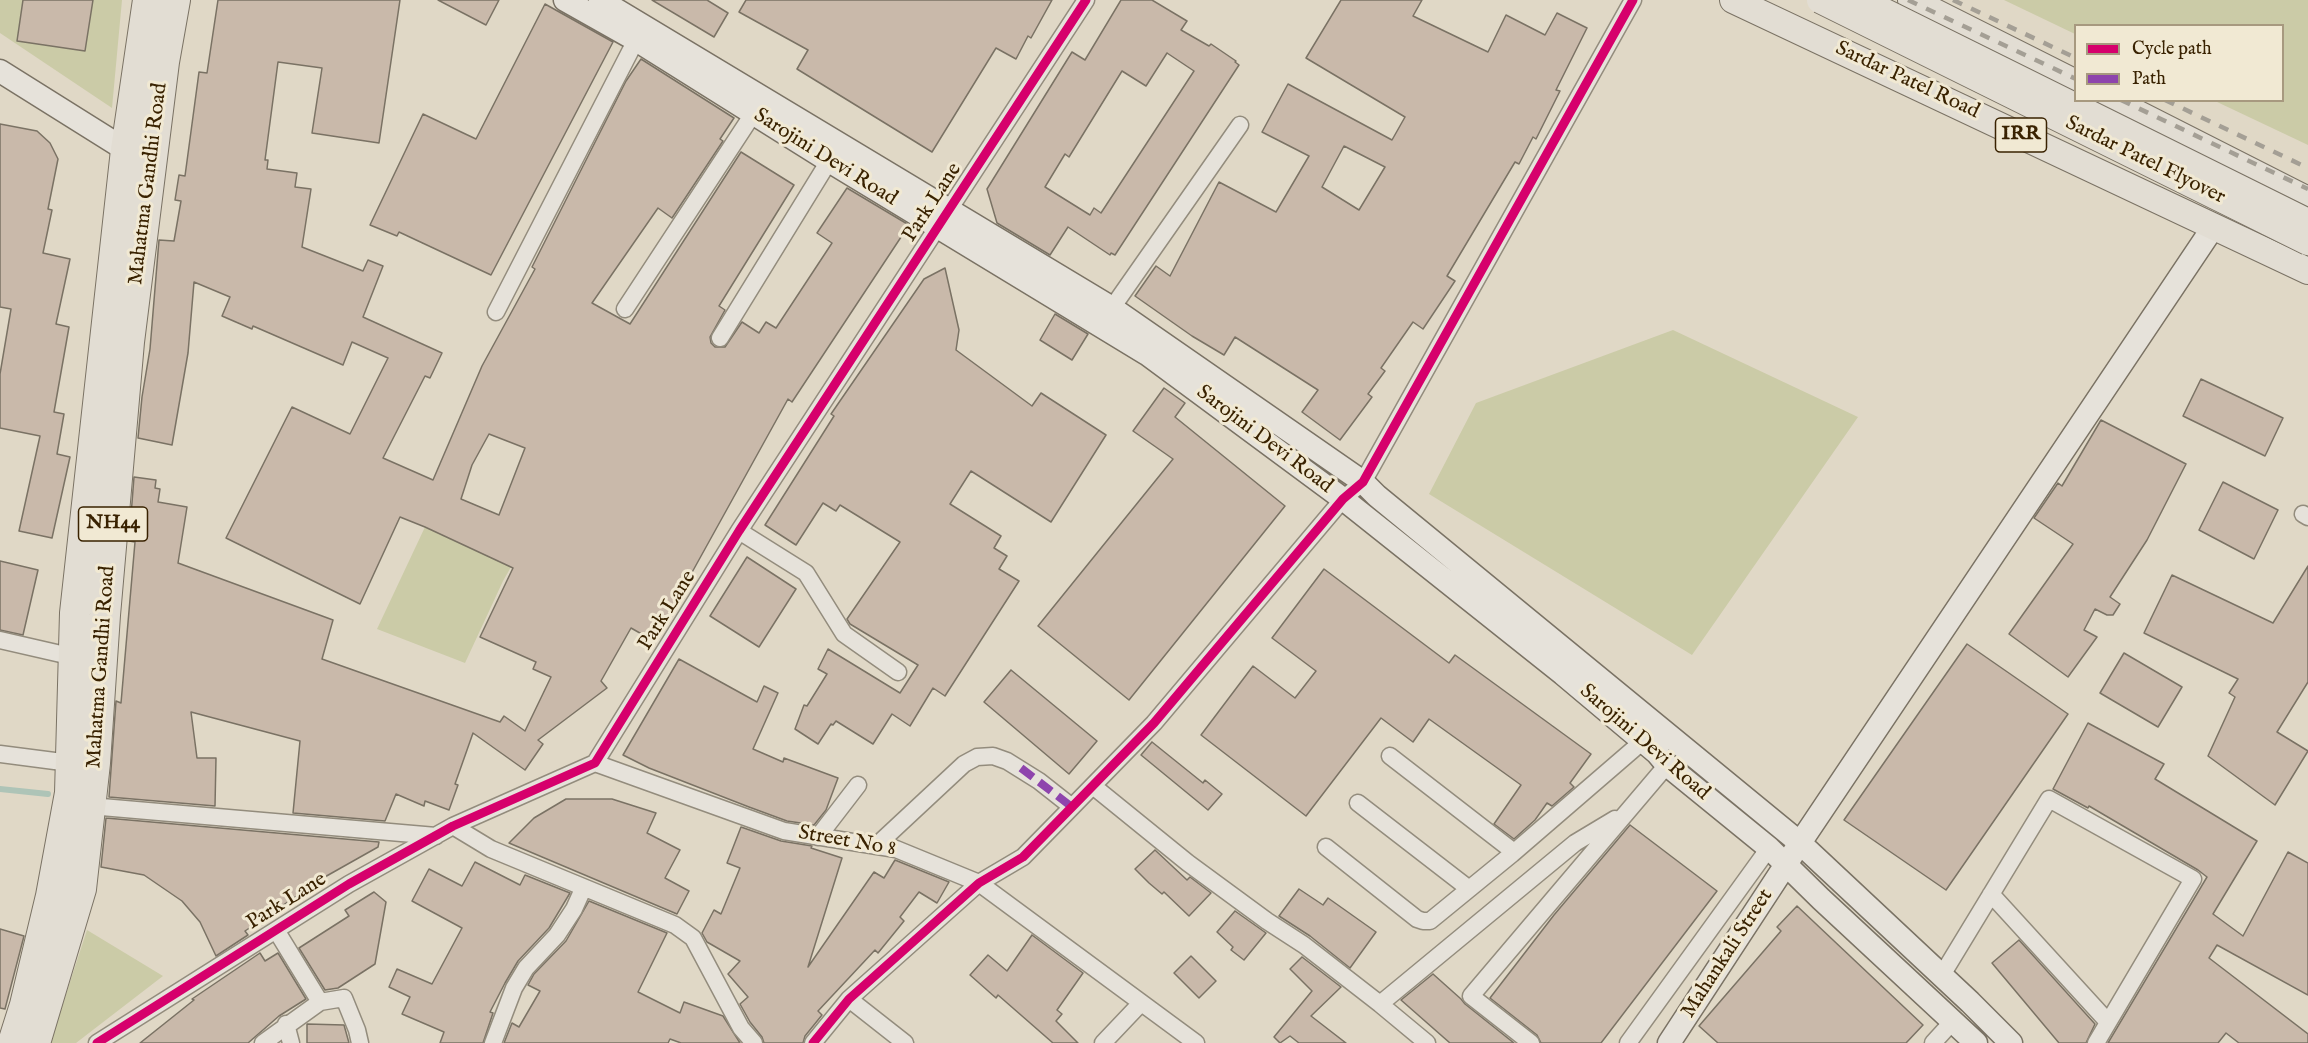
<!DOCTYPE html>
<style>
body{margin:0}
#map{position:relative;width:2308px;height:1043px;overflow:hidden;background:#e0d8c6;font-family:"IM FELL English",serif}
canvas{display:block}
.legend{position:absolute;left:2074px;top:24px;width:210px;height:78px;box-sizing:border-box;background:#f1e9d3;border:2px solid #a7997f;margin:0;padding:8px 10px;list-style:none;font-size:18px;color:#392201}
.legend li{display:flex;align-items:center;gap:12px;height:30px}
.legend b{width:30px;border:2px solid #a7997f}
</style>
<div id="map">
<canvas width="2308" height="1043"></canvas>
<ul class="legend">
<li><b style="height:8px;background:#d6006c"></b>Cycle path</li>
<li><b style="height:8px;background:#8e44ad"></b>Path</li>
</ul>
</div>
<script>
const ctx = document.querySelector('canvas').getContext('2d');
ctx.lineJoin = 'round';
function fillPath(path, color) {
  ctx.fillStyle = color;
  ctx.fill(path, 'evenodd');
}
function toPath(rows) {
  const path = new Path2D();
  for (const r of rows) {
    path.moveTo(r[0], r[1]);
    for (let i = 2; i < r.length; i += 2) path.lineTo(r[i], r[i + 1]);
  }
  return path;
}
function stroke(path, color, width, dash) {
  ctx.strokeStyle = color;
  ctx.lineWidth = width;
  ctx.lineCap = dash ? 'butt' : 'round';
  ctx.setLineDash(dash || []);
  ctx.stroke(path);
}
function drawText(font, color, halo, rows, align = 'center') {
  ctx.font = font + ' "IM FELL English",serif';
  ctx.lineWidth = 6;
  ctx.setLineDash([]);
  ctx.textBaseline = 'middle';
  ctx.strokeStyle = halo;
  ctx.fillStyle = color;
  for (const [text, x, y, turn = 0] of rows) {
    ctx.save();
    ctx.translate(x, y);
    ctx.rotate((+turn || 0) * Math.PI / 180);
    ctx.textAlign = isNaN(turn) ? turn : align;
    if (halo) ctx.strokeText(text, 0, 0);
    ctx.fillText(text, 0, 0);
    ctx.restore();
  }
}
fillPath(toPath([
 [0,0,122,0,112,108,0,33],
 [2004,0,2308,0,2308,145,2215,101,2282,100,2282,26,2076,26,2075,34],
 [1673,330,1858,417,1692,655,1429,494,1476,403],
 [425,527,511,567,503,581,465,663,377,629],
 [87,930,163,976,76,1043,50,1043]
]), '#cbcba7');
stroke(toPath([
 [0,789,48,794]
]), '#aec4b7', 6);
const building = toPath([
 [23,0,93,0,85,51,17,41,23,0],
 [218,0,400,0,379,143,312,133,322,68,278,62,265,160,268,160,267,169,297,173,295,187,311,189,302,247,363,271,368,260,383,266,363,317,442,353,430,378,425,376,383,458,433,480,482,366,535,269,532,267,626,81,641,59,734,118,720,139,723,141,672,218,658,208,592,303,630,324,741,152,794,185,719,306,725,310,710,337,711,343,715,347,725,347,742,322,759,333,766,322,776,328,832,243,817,233,847,188,909,225,792,402,788,399,654,641,631,628,601,681,607,688,538,740,543,744,525,770,473,733,455,784,458,785,449,810,425,801,424,806,396,794,385,821,293,813,300,741,191,712,197,758,216,758,215,806,109,797,116,701,121,703,135,542,129,541,134,477,156,480,155,488,160,489,158,502,187,507,178,563,333,620,322,659,500,722,504,716,525,731,551,677,533,669,536,662,480,637,513,568,425,527,400,517,360,604,226,538,292,407,350,434,388,358,352,342,343,365,253,326,252,329,222,316,230,297,194,282,188,353,172,445,138,438,142,397,150,349,159,240,174,241,181,201,175,200,179,175,185,176,199,72,207,73,218,0],
 [489,434,525,448,499,515,461,499,472,465,489,434],
 [438,0,499,0,486,25,438,0],
 [652,0,707,0,728,13,714,37,652,0],
 [746,0,1052,0,1031,38,1028,36,1016,59,996,48,932,152,797,69,808,50,739,12,746,0],
 [1121,0,1152,0,1187,21,1181,30,1209,46,1211,44,1236,61,1235,62,1239,65,1115,255,1111,253,1110,255,1068,227,1050,255,997,223,987,189,1072,52,1085,60,1121,0],
 [1167,53,1194,71,1101,213,1094,208,1090,215,1045,187,1065,154,1069,157,1122,71,1146,86,1167,53],
 [1341,0,1422,0,1413,16,1488,52,1506,15,1545,35,1557,13,1587,28,1556,90,1560,91,1536,139,1533,137,1519,164,1515,162,1447,276,1455,281,1423,329,1413,322,1381,368,1385,371,1368,394,1372,397,1340,440,1302,412,1318,390,1235,337,1224,355,1192,336,1135,296,1156,266,1170,276,1219,182,1276,212,1309,156,1262,132,1288,84,1392,140,1405,117,1306,58,1341,0],
 [1344,146,1385,167,1359,210,1322,187,1344,146],
 [545,4,613,42,491,275,399,232,397,236,370,225,423,114,476,139,545,4],
 [0,124,37,131,50,143,58,159,48,209,52,210,43,253,70,259,56,324,69,327,54,412,64,414,57,454,70,457,52,538,19,531,40,436,0,428,0,374,11,309,0,307,0,124],
 [945,268,959,330,956,350,1032,406,1041,393,1106,435,1051,522,971,471,950,504,1001,536,994,548,1007,556,999,569,1019,581,945,696,933,688,910,726,892,714,873,744,836,721,833,725,831,724,818,744,795,729,804,705,807,706,827,674,818,669,828,649,900,693,918,665,850,624,847,619,900,542,840,505,836,511,823,503,796,545,765,525,834,416,831,414,924,279,945,268],
 [1055,314,1088,334,1072,360,1040,340,1055,314],
 [2201,379,2283,418,2265,456,2183,416,2201,379],
 [1164,388,1185,403,1175,417,1285,506,1129,700,1038,626,1173,459,1133,431,1164,388],
 [2101,420,2186,464,2147,540,2110,597,2120,604,2113,615,2107,615,2095,609,2084,630,2097,637,2068,677,2009,634,2073,544,2034,518,2058,483,2062,486,2101,420],
 [2223,482,2278,510,2254,559,2199,530,2223,482],
 [747,557,796,589,759,647,710,616,747,557],
 [0,561,38,570,23,635,0,630,0,561],
 [2308,566,2308,682,2277,732,2308,751,2275,805,2208,756,2235,697,2229,693,2238,679,2144,633,2172,575,2273,623,2308,566],
 [1324,569,1449,663,1455,655,1591,754,1570,783,1574,787,1552,806,1547,803,1535,820,1514,839,1494,824,1521,785,1429,719,1413,742,1381,718,1306,816,1201,735,1253,666,1295,698,1316,671,1272,638,1324,569],
 [1967,644,2068,714,1946,890,1844,820,1967,644],
 [2124,653,2182,687,2158,727,2100,693,2124,653],
 [679,659,757,702,764,686,778,693,753,749,783,762,784,758,838,778,826,810,814,825,787,821,749,807,649,768,623,755,679,659],
 [1011,670,1097,741,1069,774,984,702,1011,670],
 [2088,723,2164,764,2155,779,2257,841,2213,914,2243,936,2288,852,2308,863,2308,995,2217,945,2209,958,2308,1034,2308,1043,2239,1043,2226,1033,2218,1043,2108,1043,2207,877,2198,870,2089,806,2088,808,2053,789,2088,723],
 [1152,742,1203,783,1205,780,1222,794,1208,810,1141,755,1152,742],
 [566,799,612,799,656,813,647,833,680,850,665,878,689,891,677,914,509,843,534,818,566,799],
 [106,818,379,842,378,847,323,878,245,931,248,935,216,956,200,922,182,901,144,875,101,867,106,818],
 [1630,825,1717,891,1601,1043,1541,1043,1537,1035,1490,998,1554,915,1630,825],
 [741,827,781,841,812,846,811,848,842,858,808,967,874,872,884,878,895,860,949,882,937,903,919,892,900,917,904,921,878,953,875,950,818,1011,822,1015,805,1036,803,1043,764,1043,762,1037,750,1022,740,1004,748,997,728,974,740,961,707,942,702,933,714,910,721,914,740,868,727,863,741,827],
 [1155,850,1187,880,1190,877,1211,893,1189,916,1164,892,1162,894,1149,883,1135,869,1155,850],
 [475,862,520,885,525,875,570,893,549,928,518,961,505,983,490,1012,493,1013,483,1043,440,1043,444,1032,402,1014,410,997,389,987,397,969,432,984,462,928,412,901,429,869,462,886,475,862],
 [1299,889,1323,905,1328,898,1376,932,1350,968,1310,936,1279,916,1299,889],
 [374,892,386,902,375,964,338,988,325,990,299,948,349,916,345,910,374,892],
 [589,901,667,933,638,992,680,1013,684,1002,723,1016,740,1043,681,1043,670,1039,668,1043,504,1043,512,1023,519,1027,540,991,528,985,534,974,566,941,589,901],
 [1797,906,1923,1025,1906,1043,1718,1043,1699,1026,1781,931,1777,927,1797,906],
 [1235,911,1266,933,1244,960,1231,950,1233,947,1217,932,1235,911],
 [0,929,24,936,5,1009,0,1008,0,929],
 [1032,935,1083,973,1057,1010,1062,1014,1056,1021,1078,1043,1053,1043,998,995,996,998,970,975,988,955,1007,971,1032,935],
 [2019,940,2095,1024,2086,1043,2059,1043,1992,963,2019,940],
 [260,953,265,961,278,953,306,999,279,1016,248,1043,140,1043,194,1000,192,999,260,953],
 [1191,956,1216,981,1199,998,1174,973,1191,956],
 [1302,957,1341,987,1311,1016,1346,1043,1299,1043,1290,1036,1280,1043,1274,1037,1312,991,1290,969,1302,957],
 [1433,974,1461,999,1465,1004,1514,1043,1450,1043,1401,1000,1433,974],
 [307,1024,344,1025,349,1043,307,1043,307,1024]
]);
fillPath(building, '#c9b9aa');
stroke(building, '#7a7264', 1.5);
const street = toPath([
 [1112,308,1240,125],
 [625,309,753,114],
 [496,312,636,40],
 [720,338,829,161],
 [2303,514,2308,517],
 [739,531,806,573,844,634,898,672],
 [0,640,74,657],
 [0,754,70,763],
 [1390,756,1514,852],
 [595,763,784,831,896,849,979,883,1196,1043],
 [1093,786,1188,863,1267,921,1304,945,1380,1004,1427,1043],
 [1358,803,1468,888],
 [90,806,436,836],
 [453,826,491,849,675,925,693,938,741,1028,754,1043],
 [818,837,858,785],
 [876,846,964,764,977,757,993,756,1007,761,1039,781,1072,807],
 [1326,847,1417,919,1423,921,1430,921,1512,854,1643,741],
 [1991,894,2108,1022],
 [276,930,320,1002],
 [1942,975,2049,799,2193,879,2096,1043],
 [849,999,905,1043],
 [1380,1004,1575,843,1615,819],
 [286,1024,291,1043],
 [97,1043,349,884,453,826,595,763,739,531,1086,0],
 [263,1043,320,1002,344,998,357,1030,360,1043],
 [493,1043,514,988,526,968,557,935,574,909,583,889],
 [813,1043,849,999,979,883,1023,857,1072,807,1154,723,1343,499,1363,482,1633,0],
 [1103,1043,1141,1003],
 [1531,1043,1471,996,1667,765],
 [1628,1043,1769,848],
 [1933,1043,1954,1020]
]);
const secondary = toPath([
 [565,0,636,40,829,161,1147,354,1343,499,1563,674,1657,753,1667,765,1769,848,1821,899,1976,1043],
 [600,0,1112,308,1363,482,1377,496,1800,843,1970,1002,2011,1043],
 [0,71,126,150],
 [1669,1043,1800,843,2214,226]
]);
const primary = toPath([
 [1733,0,2308,271],
 [1911,0,2076,83],
 [2111,100,2308,200]
]);
const highway = toPath([
 [13,1043,25,1005,51,896,70,793,75,613,126,150,148,0],
 [35,1043,81,889,95,763,105,615,129,342,164,62,175,0]
]);
stroke(street, '#938c7d', 19);
stroke(secondary, '#7a7264', 25);
stroke(primary, '#7a7264', 28);
stroke(highway, '#7a7264', 32);
stroke(street, '#e6e2da', 16);
stroke(secondary, '#e6e2da', 22);
stroke(primary, '#e2ddd3', 26);
stroke(highway, '#e2ddd3', 30);
stroke(toPath([
 [1908,0,2076,79],
 [1953,0,2076,58],
 [2121,100,2308,189],
 [2165,100,2308,168]
]), '#a49f95', 4.5, [10, 10]);
const primaryBridge = toPath([
 [1820,0,2308,242],
 [1861,0,2308,222]
]);
stroke(primaryBridge, '#7a7264', 28, []);
stroke(primaryBridge, '#e2ddd3', 26);
stroke(toPath([
 [1021,768,1072,807]
]), '#8e44ad', 8, [15, 8]);
stroke(toPath([
 [97,1043,349,884,453,826,595,763,739,531,1086,0],
 [813,1043,849,999,979,883,1023,857,1072,807,1154,723,1343,499,1363,482,1633,0]
]), '#d6006c', 9);
for (const [x, y, w] of [
 [2021,135,51],
 [113,524,69]
]) {
  const box = new Path2D();
  box.roundRect(x - w / 2, y - 17, w, 34, 4.5);
  ctx.fillStyle = '#f1e9d3';
  ctx.fill(box);
  stroke(box, '#392201', 1.5);
}
drawText('bold 20px', '#392201', null, [
 ["IRR",2021,135],
 ["NH44",113,524]
]);
drawText('21px', '#392201', '#f1e9d3', [
 ["Sardar Patel Road",1907,81,25],
 ["Sarojini Devi Road",825,158,32],
 ["Sardar Patel Flyover",2145,161,26],
 ["Mahatma Gandhi Road",149,184,-83],
 ["Park Lane",933,203,-57],
 ["Sarojini Devi Road",1264,440,37],
 ["Park Lane",668,611,-58],
 ["Mahatma Gandhi Road",102,667,-86],
 ["Sarojini Devi Road",1644,743,41],
 ["Street No 8",847,842,10],
 ["Park Lane",287,902,-32],
 ["Mahankali Street",1728,954,-57]
]);
</script>
